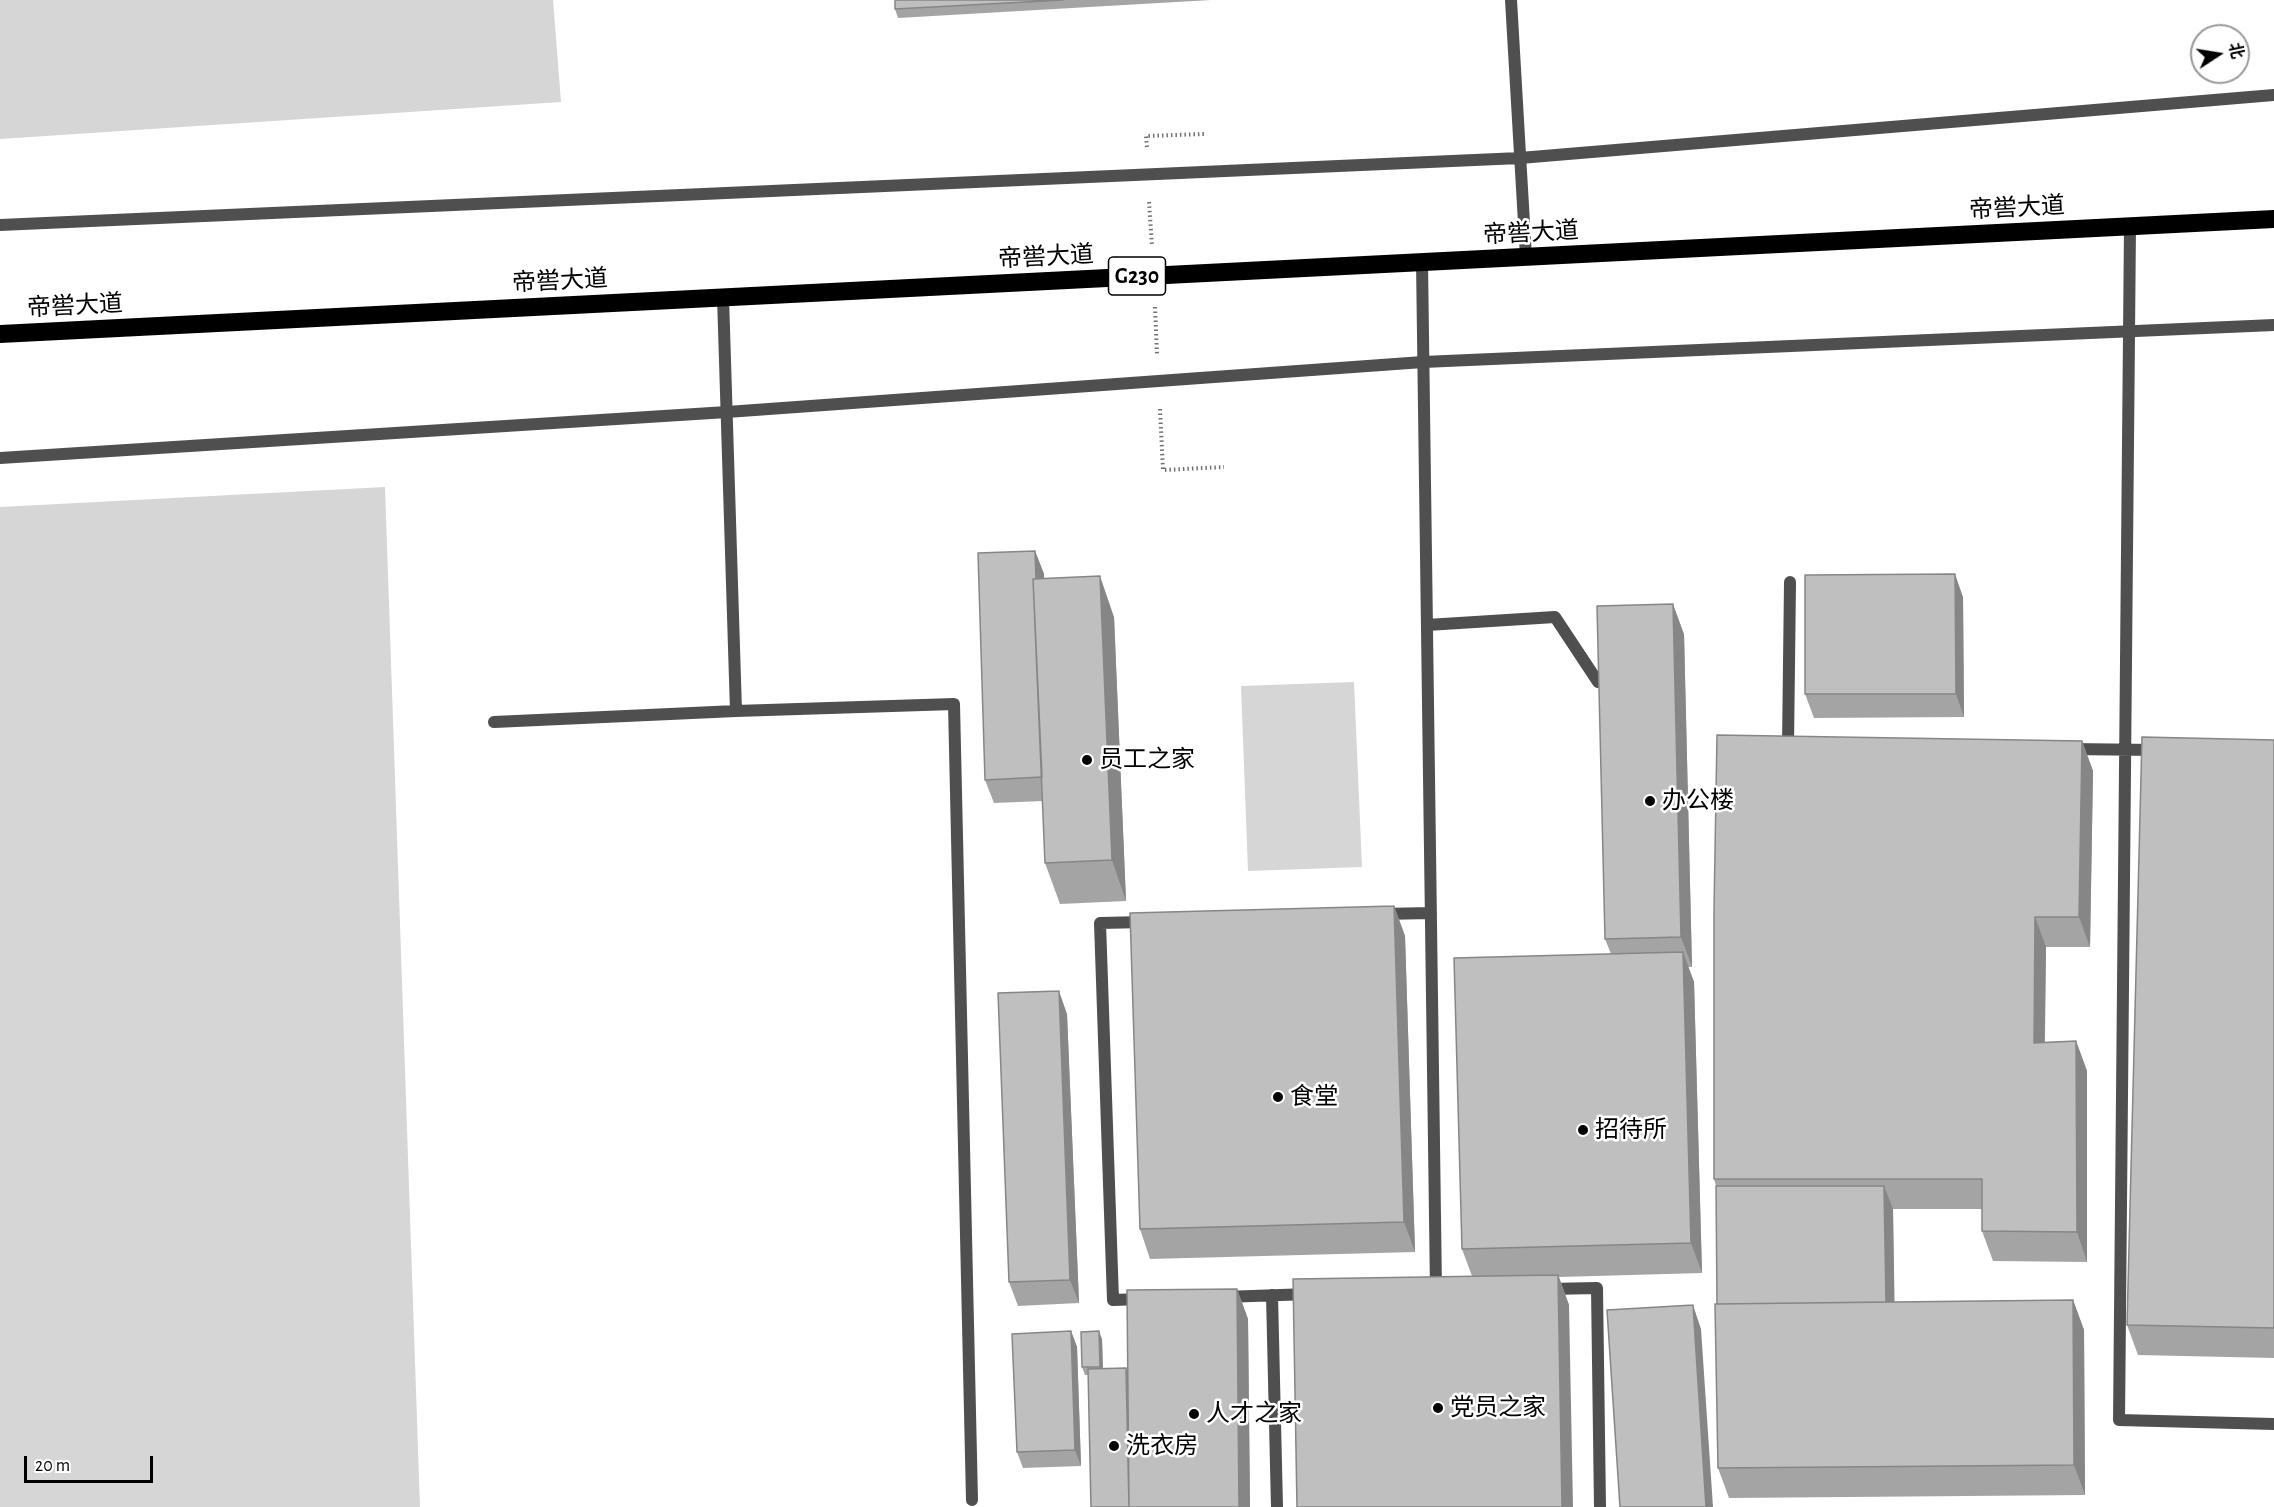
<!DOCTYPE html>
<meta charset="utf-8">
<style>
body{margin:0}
#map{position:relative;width:2274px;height:1507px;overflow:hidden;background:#fff;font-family:"Alegreya Sans","Noto Sans SC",sans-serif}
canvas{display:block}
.north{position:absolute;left:2190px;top:24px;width:60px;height:60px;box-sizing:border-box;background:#fff;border:2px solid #999;border-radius:50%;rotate:78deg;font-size:16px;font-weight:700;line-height:24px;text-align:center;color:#000}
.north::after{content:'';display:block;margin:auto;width:21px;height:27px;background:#000;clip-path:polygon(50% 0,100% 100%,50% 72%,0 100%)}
.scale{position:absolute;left:24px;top:1456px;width:129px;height:27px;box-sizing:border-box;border:3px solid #000;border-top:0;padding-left:8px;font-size:18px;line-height:21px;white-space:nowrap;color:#000;-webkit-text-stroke:4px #fff;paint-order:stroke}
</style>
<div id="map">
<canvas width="2274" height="1507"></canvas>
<div class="north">北</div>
<div class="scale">20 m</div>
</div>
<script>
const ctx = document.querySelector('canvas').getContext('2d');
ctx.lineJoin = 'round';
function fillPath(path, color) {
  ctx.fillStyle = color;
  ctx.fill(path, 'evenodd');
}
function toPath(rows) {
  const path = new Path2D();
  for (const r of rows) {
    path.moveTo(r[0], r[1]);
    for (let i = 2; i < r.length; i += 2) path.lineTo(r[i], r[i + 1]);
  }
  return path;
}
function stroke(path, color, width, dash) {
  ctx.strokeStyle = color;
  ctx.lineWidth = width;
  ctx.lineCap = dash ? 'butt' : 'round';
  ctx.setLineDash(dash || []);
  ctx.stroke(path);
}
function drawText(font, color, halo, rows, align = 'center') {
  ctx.font = font + ' "Alegreya Sans","Noto Sans SC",sans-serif';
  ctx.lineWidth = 5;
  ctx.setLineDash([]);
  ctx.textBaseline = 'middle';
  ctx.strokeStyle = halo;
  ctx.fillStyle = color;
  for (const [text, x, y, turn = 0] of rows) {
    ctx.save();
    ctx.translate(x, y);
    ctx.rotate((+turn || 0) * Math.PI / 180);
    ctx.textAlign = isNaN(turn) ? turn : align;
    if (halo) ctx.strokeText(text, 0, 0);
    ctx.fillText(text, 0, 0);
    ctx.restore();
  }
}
fillPath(toPath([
 [0,0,553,0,561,102,0,139],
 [385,487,420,1507,0,1507,0,507],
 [1354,682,1362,867,1248,871,1241,686]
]), '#d6d6d6');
stroke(toPath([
 [1147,147,1146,136,1204,134],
 [1149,202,1152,246],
 [1155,307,1157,354],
 [1160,409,1163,470,1224,467]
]), '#717171', 4, [1.5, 3]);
stroke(toPath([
 [1511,0,1526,257],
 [0,225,1520,158,2274,95],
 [0,458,727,412,1423,362,2274,325]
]), '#4f4f4f', 12);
stroke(toPath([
 [2130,226,2119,1420,2274,1424],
 [1422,262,1436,1290,1439,1290],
 [723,297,736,711,954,704,972,1500],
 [1790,582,1788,746,1793,746],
 [1427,625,1555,617,1598,682],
 [494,722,736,711],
 [2068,749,2156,750],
 [1382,914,1431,913],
 [1549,1289,1597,1288,1600,1507],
 [1272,1295,1277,1507],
 [1224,1297,1309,1294],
 [1141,1299,1113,1300,1100,923,1145,922]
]), '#4f4f4f', 12);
stroke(toPath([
 [0,334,2274,219]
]), '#000', 18);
fillPath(toPath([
 [895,0,1211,0,898,18,895,9],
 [1035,551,1044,574,1044,578,1114,617,1126,901,1060,904,1045,863,1043,801,994,803,985,780],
 [1963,597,1964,717,1814,718,1805,694],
 [1684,634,1692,967,1688,967,1694,982,1702,1273,1559,1277,1569,1305,1472,1276,1462,1249,1611,954,1605,939],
 [2274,740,2274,1358,2138,1355,2127,1325],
 [2082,741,2093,771,2090,947,2046,947,2045,1042,2076,1041,2087,1071,2087,1262,1993,1261,1982,1231,1982,1209,1893,1209,1894,1302,2073,1300,2084,1330,2085,1495,1729,1498,1718,1468,1716,1186,1714,1179],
 [1394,906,1405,936,1415,1252,1150,1259,1140,1229],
 [1067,1014,1079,1303,1018,1306,1009,1282],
 [1237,1289,1248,1319,1250,1507,1088,1375,1085,1375,1082,1367,1102,1339,1103,1369,1126,1368,1128,1374],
 [1071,1331,1077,1347,1081,1466,1023,1468,1017,1452]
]), '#a4a4a4');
fillPath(toPath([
 [1035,551,1044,574,1052,801,1044,777],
 [1955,574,1963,597,1964,717,1956,694],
 [1100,576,1114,617,1126,901,1112,860],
 [1673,604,1684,634,1692,967,1681,937],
 [2082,741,2093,771,2090,947,2079,917],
 [1394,906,1405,936,1415,1252,1404,1222],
 [2035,917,2046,947,2044,1073,2034,1043],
 [1683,952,1694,982,1702,1273,1691,1243],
 [1059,991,1067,1014,1079,1303,1070,1280],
 [2076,1041,2087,1071,2087,1262,2077,1232],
 [1884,1186,1893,1209,1895,1330,1886,1307],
 [1558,1275,1569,1305,1573,1507,1562,1507],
 [1237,1289,1248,1319,1250,1507,1239,1507],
 [2073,1300,2084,1330,2085,1495,2074,1465],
 [1693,1305,1701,1329,1713,1507,1706,1507],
 [1071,1331,1077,1347,1081,1466,1075,1450],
 [1099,1331,1102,1339,1103,1375,1100,1367],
 [1126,1368,1131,1384,1129,1507]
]), '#868686');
const building = toPath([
 [895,0,1063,0,895,9,895,0],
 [1035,551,1036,579,1033,579,1042,777,985,780,978,553,1035,551],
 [1955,574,1956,694,1805,694,1805,575,1955,574],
 [1100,576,1112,860,1045,863,1033,579,1100,576],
 [1673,604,1681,937,1605,939,1597,606,1673,604],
 [1717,735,2082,741,2079,917,2035,917,2034,1043,2076,1041,2077,1232,1982,1231,1982,1179,1714,1179,1714,910,1717,735],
 [2142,737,2274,740,2274,1328,2127,1325,2142,737],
 [1394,906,1404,1222,1140,1229,1130,913,1394,906],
 [1683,952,1691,1243,1462,1249,1454,958,1683,952],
 [1059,991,1070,1280,1009,1282,998,993,1059,991],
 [1716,1186,1884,1186,1886,1302,1717,1304,1716,1186],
 [1558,1275,1562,1507,1297,1507,1293,1279,1558,1275],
 [1237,1289,1239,1507,1129,1507,1127,1290,1237,1289],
 [2073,1300,2074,1465,1718,1468,1715,1304,2073,1300],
 [1693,1305,1706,1507,1620,1507,1607,1310,1693,1305],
 [1071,1331,1075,1450,1017,1452,1012,1334,1071,1331],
 [1099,1331,1100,1367,1082,1367,1081,1332,1099,1331],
 [1126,1368,1129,1507,1091,1507,1088,1369,1126,1368]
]);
fillPath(building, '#bfbfbf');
stroke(building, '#868686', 1.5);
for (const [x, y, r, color] of [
 [1087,760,6,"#000"],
 [1650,801,6,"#000"],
 [1278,1097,6,"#000"],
 [1583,1130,6,"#000"],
 [1438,1408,6,"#000"],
 [1194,1414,6,"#000"],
 [1114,1446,6,"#000"]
]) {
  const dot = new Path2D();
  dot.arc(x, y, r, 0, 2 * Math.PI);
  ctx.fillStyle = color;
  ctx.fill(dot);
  stroke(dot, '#fff', 2);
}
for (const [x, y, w] of [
 [1137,276,57]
]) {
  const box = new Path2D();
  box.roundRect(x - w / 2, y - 19, w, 38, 4.5);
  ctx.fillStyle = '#fff';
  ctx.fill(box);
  stroke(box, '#000', 1.5);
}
drawText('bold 22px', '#000', null, [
 ["G230",1137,276]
]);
drawText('24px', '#000', '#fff', [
 ["帝喾大道",2017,208,-3],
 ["帝喾大道",1531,233,-3],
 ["帝喾大道",1046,257,-3],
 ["帝喾大道",560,281,-3],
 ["帝喾大道",75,306,-3]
]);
drawText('24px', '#000', '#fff', [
 ["员工之家",1099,760],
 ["办公楼",1662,801],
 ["食堂",1290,1097],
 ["招待所",1595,1130],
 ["党员之家",1450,1408],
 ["人才之家",1206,1414],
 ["洗衣房",1126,1446]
], 'left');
</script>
